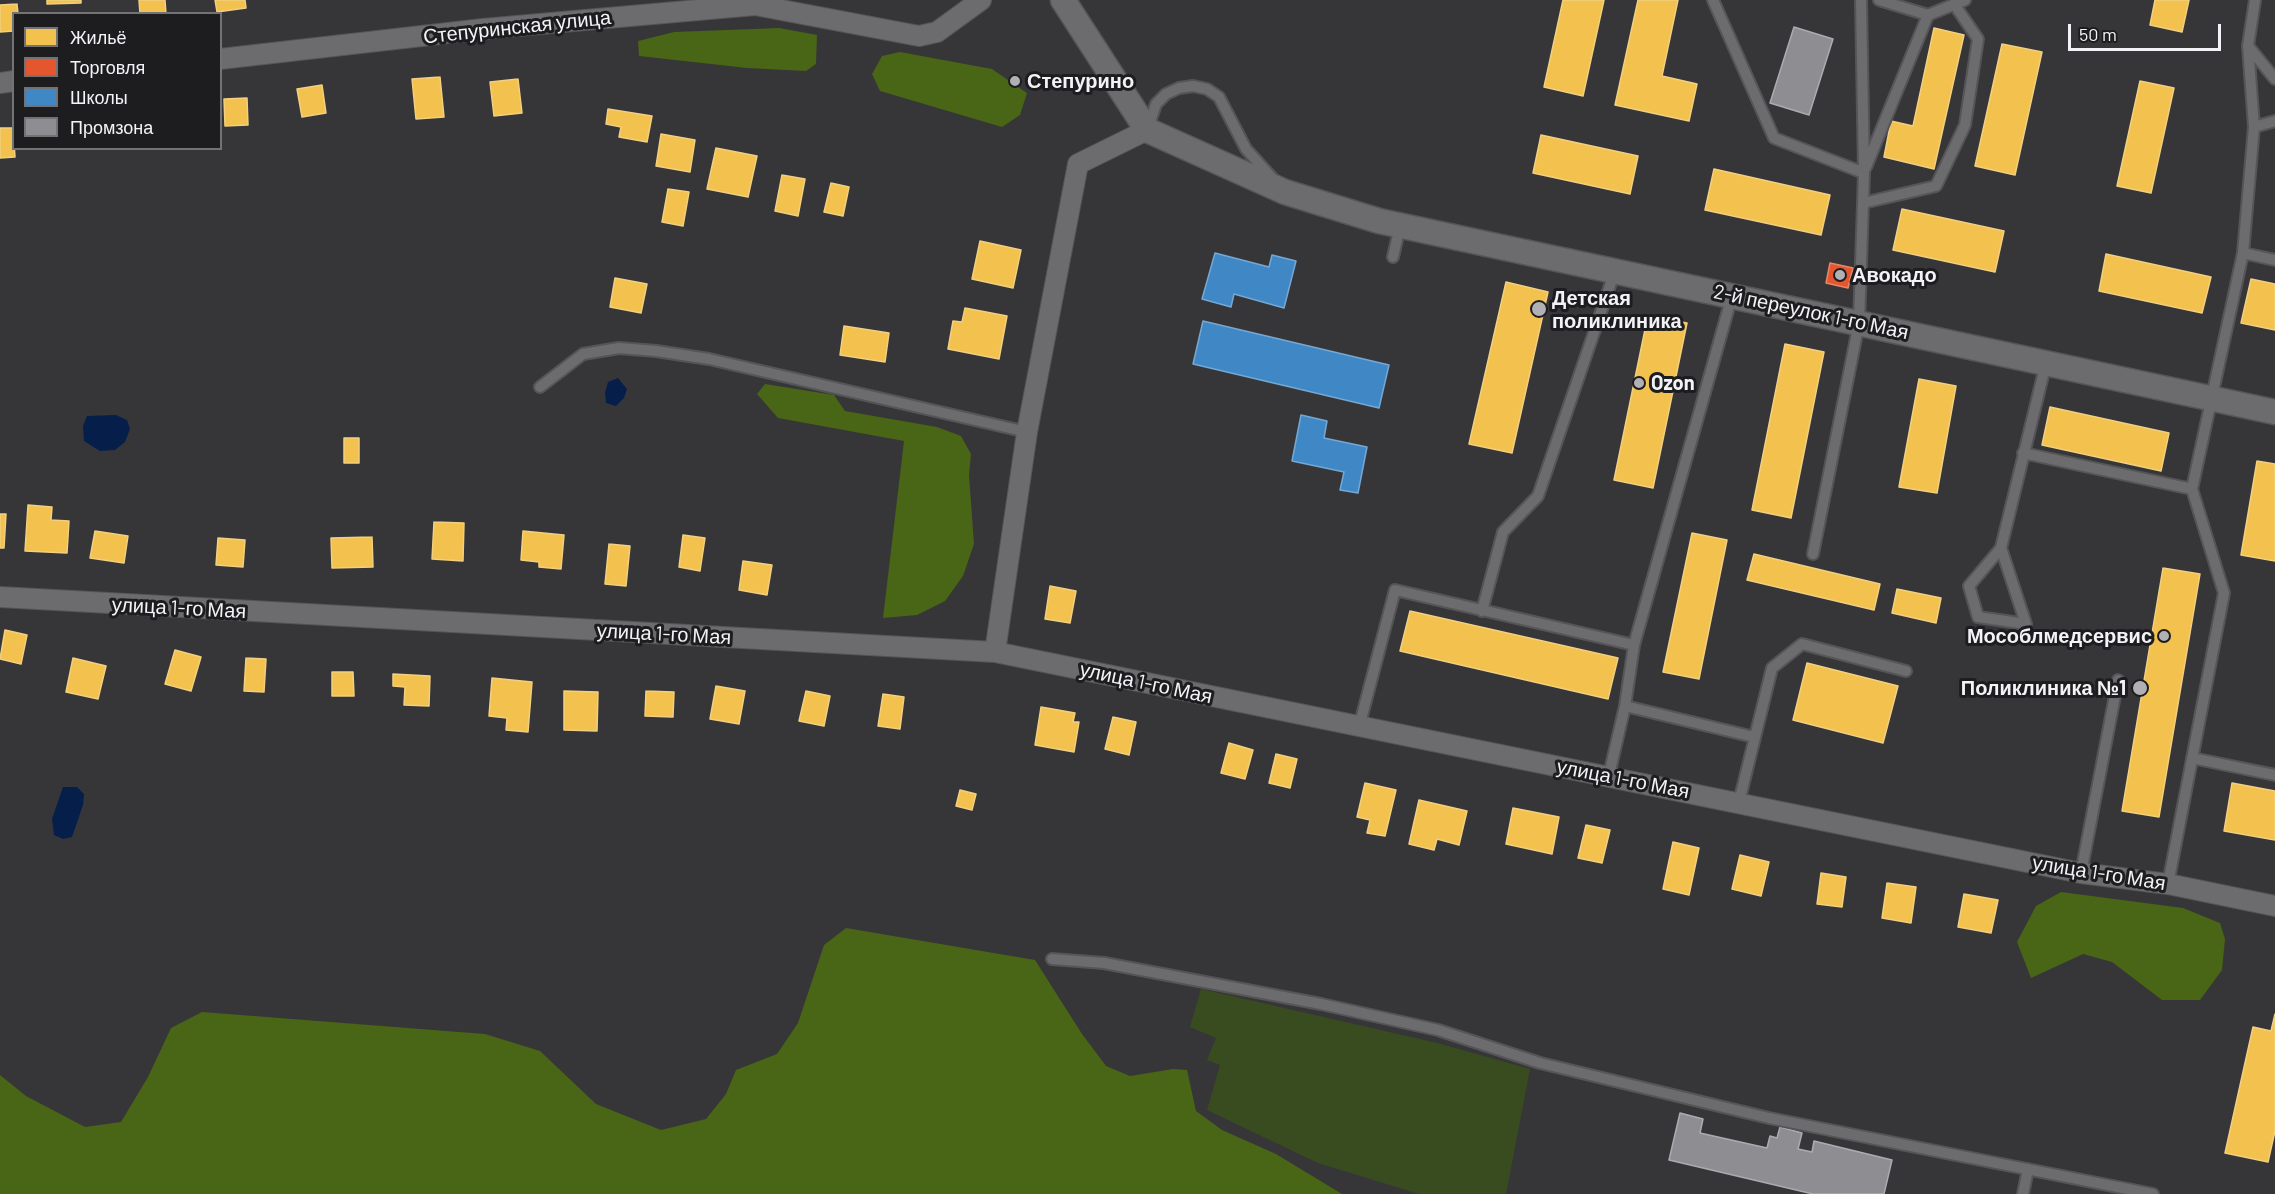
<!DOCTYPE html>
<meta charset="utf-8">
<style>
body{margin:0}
#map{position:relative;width:2275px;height:1194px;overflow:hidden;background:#363638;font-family:Barlow,sans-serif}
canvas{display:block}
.legend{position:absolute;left:12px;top:12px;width:210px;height:138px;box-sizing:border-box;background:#1d1d1f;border:2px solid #737275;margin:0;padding:8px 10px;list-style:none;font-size:18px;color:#f3f2f6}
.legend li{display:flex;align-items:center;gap:12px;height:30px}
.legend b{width:30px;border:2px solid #737275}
.scale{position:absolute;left:2068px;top:24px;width:153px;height:27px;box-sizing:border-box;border:3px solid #f3f2f6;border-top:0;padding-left:8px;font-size:18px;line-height:21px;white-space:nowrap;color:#f3f2f6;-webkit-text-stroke:4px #1d1d1f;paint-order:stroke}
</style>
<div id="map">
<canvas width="2275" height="1194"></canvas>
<ul class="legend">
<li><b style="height:16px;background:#f2c14e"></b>Жильё</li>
<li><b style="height:16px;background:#e4572e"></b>Торговля</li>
<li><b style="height:16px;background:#3f88c5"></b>Школы</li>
<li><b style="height:16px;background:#8d8d92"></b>Промзона</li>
</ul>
<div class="scale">50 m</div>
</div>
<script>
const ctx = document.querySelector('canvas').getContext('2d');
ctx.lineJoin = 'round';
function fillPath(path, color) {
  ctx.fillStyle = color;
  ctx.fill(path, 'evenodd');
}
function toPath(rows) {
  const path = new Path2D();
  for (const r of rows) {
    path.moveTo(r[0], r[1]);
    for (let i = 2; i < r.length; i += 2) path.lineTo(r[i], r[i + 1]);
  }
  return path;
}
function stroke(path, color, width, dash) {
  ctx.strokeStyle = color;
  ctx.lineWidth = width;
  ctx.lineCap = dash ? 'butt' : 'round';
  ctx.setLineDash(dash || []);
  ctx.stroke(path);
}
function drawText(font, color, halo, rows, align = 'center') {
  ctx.font = font + ' Barlow,sans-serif';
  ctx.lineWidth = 6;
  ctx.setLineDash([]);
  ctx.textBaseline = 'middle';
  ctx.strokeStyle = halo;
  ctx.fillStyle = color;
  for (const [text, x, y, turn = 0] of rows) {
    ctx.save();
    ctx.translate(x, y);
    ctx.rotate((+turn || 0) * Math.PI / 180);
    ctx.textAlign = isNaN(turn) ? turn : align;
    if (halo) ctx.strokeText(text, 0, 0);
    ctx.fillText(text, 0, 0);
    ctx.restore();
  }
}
fillPath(toPath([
 [1201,989,1437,1043,1530,1069,1506,1194,1419,1194,1318,1163,1207,1110,1220,1065,1207,1060,1216,1038,1190,1027]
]), '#394c20');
fillPath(toPath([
 [779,28,817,35,816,64,806,71,747,68,639,56,638,41,674,32],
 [900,52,992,69,1027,93,1020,115,1002,127,880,91,872,74,882,56],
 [765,384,834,395,845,411,937,427,961,436,971,454,969,475,974,544,963,576,945,601,917,615,883,618,904,441,778,418,757,394],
 [2061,892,2183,908,2220,923,2225,939,2222,970,2200,1000,2162,1000,2112,962,2083,954,2031,978,2017,942,2036,906],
 [846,928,1035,960,1082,1034,1106,1066,1130,1076,1173,1069,1187,1070,1196,1111,1222,1130,1276,1154,1342,1194,0,1194,0,1075,26,1096,85,1127,121,1122,148,1077,171,1028,202,1012,485,1034,540,1051,596,1104,661,1130,706,1119,726,1094,736,1070,777,1054,798,1023,824,945]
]), '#496516');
fillPath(toPath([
 [618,378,627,389,624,398,616,406,606,403,605,393,608,382],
 [116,415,127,420,130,429,125,442,115,450,100,451,84,441,83,426,87,416],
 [63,787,77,787,84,794,83,805,72,837,63,839,54,835,52,819]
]), '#061e4a');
const homes = toPath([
 [47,0,81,0,81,3,47,4,47,0],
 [139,0,165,0,166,14,140,14,139,0],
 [215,0,245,0,246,8,217,12,215,0],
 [1563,0,1604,0,1583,96,1544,87,1563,0],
 [1638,0,1678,0,1662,76,1697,84,1689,121,1615,105,1638,0],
 [2155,0,2189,0,2182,32,2150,25,2155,0],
 [17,4,18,14,14,14,14,31,0,32,0,5,17,4],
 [1934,28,1964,35,1934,169,1884,157,1891,121,1913,126,1934,28],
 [2002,44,2042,52,2015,175,1975,166,2002,44],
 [440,77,444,117,416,119,412,79,440,77],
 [518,79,522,113,494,116,490,82,518,79],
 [2140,81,2174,88,2151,193,2117,186,2140,81],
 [322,85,326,113,302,117,297,89,322,85],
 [247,98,248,125,225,126,224,99,247,98],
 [608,109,652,116,647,142,619,137,621,127,606,124,608,109],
 [0,128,13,128,15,157,0,158,0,128],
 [661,134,695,140,690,172,656,166,661,134],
 [1541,135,1638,156,1630,194,1533,173,1541,135],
 [716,148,757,156,748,197,707,189,716,148],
 [1714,169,1830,195,1821,235,1705,210,1714,169],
 [782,175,805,179,798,216,775,211,782,175],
 [831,183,849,187,843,216,824,212,831,183],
 [668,189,689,192,683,226,662,222,668,189],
 [1902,209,2004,231,1995,272,1893,250,1902,209],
 [980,241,1021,250,1013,288,972,279,980,241],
 [2106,254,2211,277,2202,313,2099,291,2106,254],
 [615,278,647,284,641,313,610,307,615,278],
 [2251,279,2275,284,2275,330,2241,323,2251,279],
 [1506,282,1548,292,1512,453,1469,444,1506,282],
 [965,308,1007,316,999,359,948,349,953,321,962,322,965,308],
 [1648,315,1687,323,1653,488,1614,480,1648,315],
 [844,326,889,333,885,362,840,355,844,326],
 [1785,344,1824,352,1791,518,1752,510,1785,344],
 [1919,379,1956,386,1937,493,1899,487,1919,379],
 [2050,407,2169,433,2161,471,2042,445,2050,407],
 [344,438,359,438,359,463,344,463,344,438],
 [2257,461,2275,464,2275,561,2241,555,2257,461],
 [28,505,52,507,51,520,69,521,67,553,25,551,28,505],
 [0,514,6,514,4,548,0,548,0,514],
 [434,522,464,523,463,561,432,559,434,522],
 [95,531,128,536,124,563,90,558,95,531],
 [523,531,564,535,561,569,539,567,539,562,521,560,523,531],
 [1692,533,1727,540,1699,679,1663,672,1692,533],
 [683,535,705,538,700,571,679,567,683,535],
 [372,537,373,567,332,568,331,538,372,537],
 [218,538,245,540,243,567,216,565,218,538],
 [609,544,630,546,626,586,605,584,609,544],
 [1754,554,1880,584,1874,610,1747,580,1754,554],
 [743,561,772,565,767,595,739,590,743,561],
 [2163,568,2200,574,2159,817,2122,811,2163,568],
 [1050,586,1076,591,1070,623,1045,619,1050,586],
 [1897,589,1941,598,1936,623,1892,613,1897,589],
 [1410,611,1618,658,1608,699,1400,651,1410,611],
 [5,630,27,635,21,664,0,659,5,630],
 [175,650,201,657,191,691,165,684,175,650],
 [73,658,106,666,98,699,66,692,73,658],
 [246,658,266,659,264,692,244,691,246,658],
 [1807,663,1898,686,1883,743,1793,720,1807,663],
 [332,672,353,672,354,696,332,696,332,672],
 [393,674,430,676,429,706,404,705,405,687,393,686,393,674],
 [492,678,532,682,528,732,506,730,507,718,489,716,492,678],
 [716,686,745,691,739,724,710,719,716,686],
 [564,691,598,692,597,731,564,730,564,691],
 [646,691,674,692,673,717,645,716,646,691],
 [806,691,830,696,824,726,799,721,806,691],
 [883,694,904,697,900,729,878,726,883,694],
 [1041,707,1075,713,1073,722,1079,722,1074,752,1035,745,1041,707],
 [1113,717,1136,722,1129,755,1105,749,1113,717],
 [1229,743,1253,750,1245,779,1221,773,1229,743],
 [1276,754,1297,759,1290,788,1269,783,1276,754],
 [1365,783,1396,790,1385,836,1367,833,1370,820,1357,817,1365,783],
 [2232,783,2275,791,2275,840,2224,831,2232,783],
 [960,790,976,794,972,810,956,806,960,790],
 [1419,800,1467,811,1459,845,1437,839,1434,850,1409,844,1419,800],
 [1513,808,1559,817,1552,854,1506,844,1513,808],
 [1586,825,1610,830,1602,863,1578,858,1586,825],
 [1673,842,1699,848,1689,895,1663,889,1673,842],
 [1740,855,1769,862,1761,896,1732,889,1740,855],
 [1821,873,1846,877,1842,907,1817,904,1821,873],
 [1887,883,1916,887,1911,923,1882,918,1887,883],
 [1964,894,1998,900,1991,933,1958,927,1964,894],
 [2275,1014,2275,1131,2268,1162,2225,1153,2253,1027,2271,1031,2275,1014]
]);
fillPath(homes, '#f2c14e');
stroke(homes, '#f2d080', 1.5);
const shops = toPath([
 [1830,263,1853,268,1848,288,1826,283,1830,263]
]);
fillPath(shops, '#e4572e');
stroke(shops, '#e8866a', 1.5);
const schools = toPath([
 [1215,253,1269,267,1272,255,1296,261,1284,308,1234,294,1231,307,1202,299,1215,253],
 [1203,321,1389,365,1379,408,1193,364,1203,321],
 [1301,415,1327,421,1324,438,1367,447,1358,493,1340,490,1344,472,1292,461,1301,415]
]);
fillPath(schools, '#3f88c5');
stroke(schools, '#75a8d4', 1.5);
const industry = toPath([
 [1794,27,1833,39,1809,115,1770,103,1794,27],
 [1680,1113,1703,1119,1700,1133,1767,1148,1770,1136,1777,1138,1780,1127,1802,1133,1798,1149,1812,1152,1814,1141,1892,1160,1884,1194,1813,1194,1669,1160,1680,1113]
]);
fillPath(industry, '#8d8d92');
stroke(industry, '#acabb0', 1.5);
const service = toPath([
 [1713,0,1774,138,1864,173],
 [2255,0,2248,46,2275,79],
 [1928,15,1965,0],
 [2254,127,2275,121],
 [1148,128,1156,104,1166,94,1179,88,1193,86,1207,89,1219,97,1246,149,1274,180],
 [1866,167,1928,15,1879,0],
 [1863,203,1936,186,1965,125,1978,39,1954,4],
 [2243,253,2275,260],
 [1393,257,1400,226],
 [540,387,583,354,619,348,656,351,709,359,1027,432],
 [2023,453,2192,489,2243,253,2254,127,2248,46],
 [2001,548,2026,624,1978,617,1969,586,2001,548,2046,363],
 [1813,554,1859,323,1864,173,1861,0],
 [1482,611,1503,532,1538,496,1615,271],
 [1634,645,1732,296],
 [1625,706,1754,737],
 [1359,727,1395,590,1634,645,1625,706,1609,775],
 [2192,758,2275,775],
 [1739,802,1772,668,1802,644,1906,671],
 [2081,873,2118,680],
 [2168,884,2224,593,2192,489],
 [1052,959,1104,963,1321,1004,1438,1030,1540,1063,1769,1118,2153,1194],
 [2023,1194,2028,1169]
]);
const minor = toPath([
 [220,59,483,29,755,5,919,36,937,32,981,0],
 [0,83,14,81],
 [0,597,995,652,2081,873,2168,884,2275,906],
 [995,652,1027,432,1078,164,1147,130]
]);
const tertiary = toPath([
 [1063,0,1147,130,1285,192,1379,221,2275,412]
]);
stroke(service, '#555557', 14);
stroke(minor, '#555557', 22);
stroke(tertiary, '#555557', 27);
stroke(service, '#6c6c6e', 10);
stroke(minor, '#6c6c6e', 20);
stroke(tertiary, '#6c6c6e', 24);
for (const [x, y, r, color] of [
 [1015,81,6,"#b1b0b4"],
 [1840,275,6,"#b1b0b4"],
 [1539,309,8,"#b1b0b4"],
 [1639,383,6,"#b1b0b4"],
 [2164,636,6,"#b1b0b4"],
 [2140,688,8,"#b1b0b4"]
]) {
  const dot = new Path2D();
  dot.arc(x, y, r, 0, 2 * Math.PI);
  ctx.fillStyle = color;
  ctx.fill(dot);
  stroke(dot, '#1d1d1f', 2);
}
drawText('20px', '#f3f2f6', '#1d1d1f', [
 ["Степуринская улица",517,27,-6],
 ["2-й переулок 1-го Мая",1811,312,12],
 ["улица 1-го Мая",179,608,3],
 ["улица 1-го Мая",664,634,3],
 ["улица 1-го Мая",1146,683,12],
 ["улица 1-го Мая",1623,779,11],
 ["улица 1-го Мая",2099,873,9]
]);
drawText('bold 20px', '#f3f2f6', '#1d1d1f', [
 ["Степурино",1027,81],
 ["Авокадо",1852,275],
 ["Детская",1552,298],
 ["поликлиника",1552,321],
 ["Ozon",1651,383],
 ["Мособлмедсервис",2152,636,"right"],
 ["Поликлиника №1",2126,688,"right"]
], 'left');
</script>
